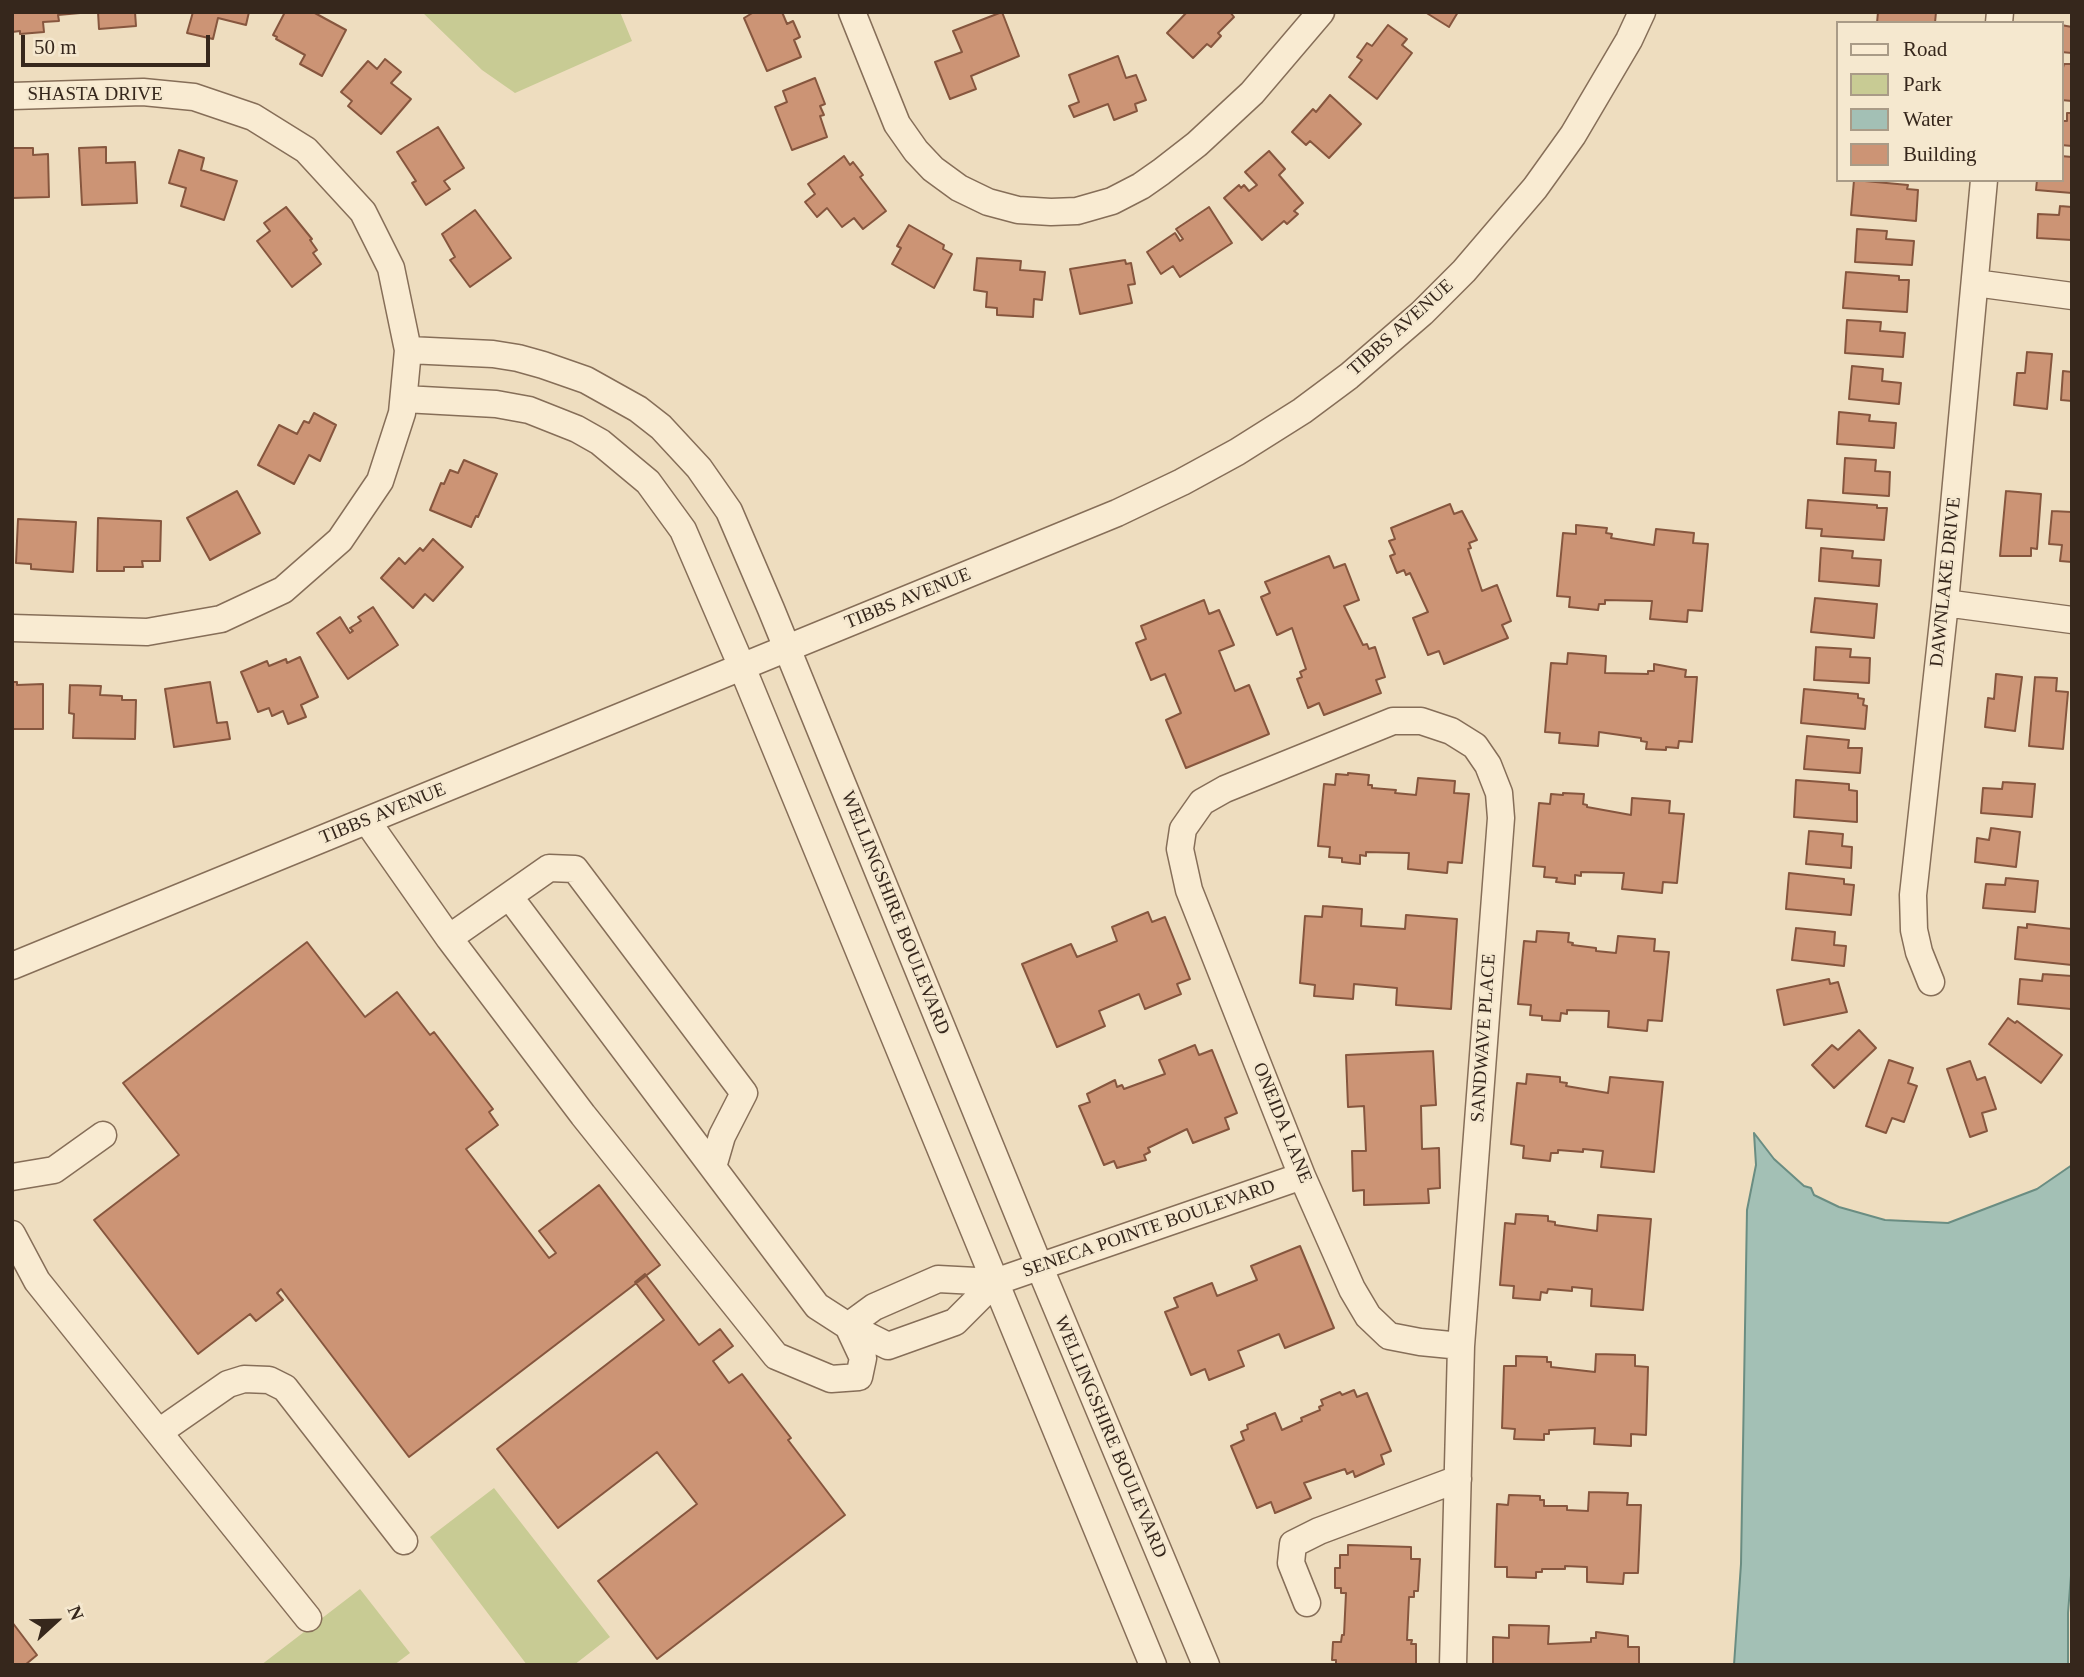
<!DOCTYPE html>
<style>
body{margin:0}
#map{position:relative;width:2084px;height:1677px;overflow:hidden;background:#eeddbf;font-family:"Times New Roman",serif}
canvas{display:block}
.frame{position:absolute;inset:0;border:14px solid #36271c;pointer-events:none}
.legend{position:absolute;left:1836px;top:21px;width:228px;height:161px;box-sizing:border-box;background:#f5e8cf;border:2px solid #a99b87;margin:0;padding:9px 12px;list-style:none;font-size:21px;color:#36271c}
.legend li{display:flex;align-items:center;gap:14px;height:35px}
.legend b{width:35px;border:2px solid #a99b87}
.north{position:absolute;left:21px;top:1586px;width:70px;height:70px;-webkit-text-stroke:5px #f5e8cf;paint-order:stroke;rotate:68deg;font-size:19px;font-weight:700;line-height:28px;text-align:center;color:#36271c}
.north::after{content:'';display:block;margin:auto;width:24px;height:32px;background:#36271c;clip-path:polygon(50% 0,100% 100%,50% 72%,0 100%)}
.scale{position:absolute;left:21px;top:35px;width:189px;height:32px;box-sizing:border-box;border:4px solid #36271c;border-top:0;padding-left:9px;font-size:21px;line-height:24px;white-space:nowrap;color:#36271c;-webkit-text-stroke:5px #f5e8cf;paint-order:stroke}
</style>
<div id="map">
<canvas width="2084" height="1677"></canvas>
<div class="frame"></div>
<ul class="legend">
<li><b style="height:9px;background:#f9ebd2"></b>Road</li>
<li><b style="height:19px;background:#c8cb94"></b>Park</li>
<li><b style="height:19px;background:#a3c0b5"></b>Water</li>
<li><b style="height:19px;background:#cc9475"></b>Building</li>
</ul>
<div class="north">N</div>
<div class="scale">50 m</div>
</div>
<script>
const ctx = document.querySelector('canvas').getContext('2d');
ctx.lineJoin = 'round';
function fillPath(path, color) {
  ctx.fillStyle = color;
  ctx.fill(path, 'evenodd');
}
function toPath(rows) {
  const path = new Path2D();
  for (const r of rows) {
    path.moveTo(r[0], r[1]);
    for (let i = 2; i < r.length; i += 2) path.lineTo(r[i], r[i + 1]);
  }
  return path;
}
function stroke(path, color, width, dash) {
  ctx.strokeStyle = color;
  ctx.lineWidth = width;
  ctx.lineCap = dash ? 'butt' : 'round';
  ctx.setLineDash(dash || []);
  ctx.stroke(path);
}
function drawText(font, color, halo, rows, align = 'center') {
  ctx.font = font + ' "Times New Roman",serif';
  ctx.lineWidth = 5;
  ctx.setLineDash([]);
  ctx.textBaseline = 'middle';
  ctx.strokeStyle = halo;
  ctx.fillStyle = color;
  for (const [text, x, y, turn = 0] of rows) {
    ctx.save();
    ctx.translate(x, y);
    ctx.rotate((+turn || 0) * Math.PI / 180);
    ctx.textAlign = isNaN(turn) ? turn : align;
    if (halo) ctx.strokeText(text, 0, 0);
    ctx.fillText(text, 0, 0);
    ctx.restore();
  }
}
fillPath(toPath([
 [422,12,620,12,632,41,515,93,482,70],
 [494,1488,610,1637,574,1665,527,1665,430,1537],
 [360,1589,410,1653,394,1665,261,1665]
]), '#c8cb94');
const water = toPath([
 [1754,1133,1774,1159,1804,1186,1811,1188,1814,1195,1839,1207,1885,1220,1948,1223,2037,1189,2072,1165,2072,1563,2068,1613,2068,1665,1734,1665,1741,1564,1747,1210,1756,1165,1754,1133]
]);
fillPath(water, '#a3c0b5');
stroke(water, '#6a8d82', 2);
const building = toPath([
 [12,12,80,12,80,13,58,15,59,21,43,22,44,32,20,34,20,31,12,32,12,12],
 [98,12,135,12,136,26,99,29,98,12],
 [193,12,249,12,246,25,218,18,213,39,187,33,193,12],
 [285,12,313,12,346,30,322,76,300,64,305,55,276,39,277,37,273,35,285,12],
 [754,12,782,12,787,24,793,21,800,37,794,40,801,57,767,71,744,18,754,12],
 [1002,12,1019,56,971,76,976,89,950,99,935,62,962,52,953,31,1002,12],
 [1187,12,1230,12,1234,17,1218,33,1221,36,1211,47,1207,44,1193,58,1167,33,1187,12],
 [1425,12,1458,12,1449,27,1425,12],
 [1878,12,1936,12,1935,23,1877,23,1878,12],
 [1388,25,1407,39,1402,45,1412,53,1377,99,1349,77,1362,60,1357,57,1367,43,1372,46,1388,25],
 [2061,25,2072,27,2072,53,2061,52,2061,25],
 [1118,56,1126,78,1136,75,1146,100,1135,104,1137,111,1114,120,1108,104,1074,117,1069,106,1079,102,1069,75,1118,56],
 [385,59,401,72,391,83,411,99,381,134,348,106,352,101,341,92,368,61,377,69,385,59],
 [2064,64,2072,64,2072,101,2061,100,2061,75,2064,64],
 [815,78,825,104,820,106,824,115,820,116,827,137,792,150,775,107,787,102,783,91,815,78],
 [1330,95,1361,124,1329,158,1310,141,1306,145,1292,132,1313,109,1316,112,1330,95],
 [2067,113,2072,113,2072,146,2061,145,2061,121,2067,121,2067,113],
 [438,127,464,168,444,181,450,189,426,205,412,183,416,181,397,152,438,127],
 [106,147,106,163,135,162,137,203,82,205,79,148,106,147],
 [12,148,33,148,33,155,48,154,49,197,12,198,12,148],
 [179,150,204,158,201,170,237,181,224,220,181,206,186,188,169,183,179,150],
 [1269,151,1285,169,1279,175,1303,203,1294,211,1298,214,1287,224,1284,221,1262,240,1224,198,1239,185,1241,188,1244,185,1249,191,1257,185,1245,172,1269,151],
 [844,156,850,165,853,162,863,175,860,177,886,211,863,229,854,218,842,227,827,208,817,217,805,202,815,194,808,184,844,156],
 [2061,156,2072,157,2072,193,2036,190,2037,180,2061,180,2061,156],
 [1854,180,1908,185,1907,189,1918,190,1916,221,1851,215,1854,180],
 [2060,206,2072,207,2072,240,2037,238,2038,214,2059,215,2060,206],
 [286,207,312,239,310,240,317,250,313,253,321,264,292,287,257,241,270,231,264,223,286,207],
 [1209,207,1232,243,1180,277,1173,266,1161,274,1147,252,1175,233,1180,241,1183,239,1176,229,1209,207],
 [475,210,511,258,470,287,450,260,455,257,442,234,475,210],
 [909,225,944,245,943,249,952,254,934,288,892,264,901,248,897,246,909,225],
 [1857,229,1887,231,1886,239,1914,241,1912,265,1855,262,1857,229],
 [977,258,1021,261,1020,270,1045,272,1042,300,1034,299,1033,317,997,315,997,308,986,307,987,292,974,290,977,258],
 [1125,260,1126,264,1131,263,1135,284,1128,285,1132,303,1080,314,1070,269,1125,260],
 [1846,272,1899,276,1899,280,1909,280,1907,312,1843,308,1846,272],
 [1847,320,1881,322,1880,331,1905,333,1903,357,1845,353,1847,320],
 [2027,352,2052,354,2047,409,2014,405,2017,373,2025,373,2027,352],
 [1852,366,1883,369,1882,381,1901,383,1899,404,1849,399,1852,366],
 [2063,371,2072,372,2072,401,2061,400,2063,371],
 [1839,412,1870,415,1869,421,1896,423,1894,448,1837,444,1839,412],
 [314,413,336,425,320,461,309,455,294,484,258,465,279,425,297,434,304,421,309,423,314,413],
 [1845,458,1876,460,1875,471,1890,472,1889,496,1843,493,1845,458],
 [464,460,497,474,478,517,476,516,471,527,430,510,441,483,444,484,450,470,458,473,464,460],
 [237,491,260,533,210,560,187,518,237,491],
 [2006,491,2041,494,2037,549,2031,548,2031,556,2000,556,2006,491],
 [1808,500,1877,505,1877,508,1887,508,1884,540,1821,536,1822,529,1806,528,1808,500],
 [1450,504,1454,514,1462,511,1477,540,1469,543,1471,548,1468,549,1482,591,1497,585,1511,621,1502,625,1508,638,1444,664,1439,651,1428,655,1413,618,1428,612,1410,573,1406,575,1404,570,1397,573,1390,556,1395,554,1389,541,1395,539,1391,528,1450,504],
 [2052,511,2072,512,2072,562,2060,561,2062,545,2049,544,2052,511],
 [98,518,161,521,160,561,142,561,143,567,124,567,124,571,97,571,98,518],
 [18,519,76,522,73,572,31,569,31,564,16,563,18,519],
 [1576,525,1607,528,1606,533,1612,534,1611,538,1654,545,1656,529,1694,533,1693,543,1708,544,1702,611,1688,610,1687,622,1650,619,1652,601,1605,600,1605,604,1599,604,1598,610,1569,607,1570,597,1557,596,1563,533,1576,534,1576,525],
 [433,539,463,567,433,601,425,594,413,608,381,578,399,558,405,564,420,548,423,551,433,539],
 [1821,548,1853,551,1852,558,1881,560,1879,586,1819,581,1821,548],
 [1329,556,1334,568,1345,564,1359,600,1344,606,1363,645,1367,644,1369,649,1375,647,1385,677,1376,680,1381,693,1324,715,1319,703,1308,708,1297,679,1302,677,1300,672,1306,669,1292,628,1277,635,1261,597,1270,593,1265,582,1329,556],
 [1815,598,1877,604,1874,638,1811,632,1815,598],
 [1204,600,1209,614,1219,610,1234,645,1219,651,1235,691,1249,685,1269,734,1186,768,1166,720,1181,713,1165,674,1151,680,1136,643,1146,639,1141,626,1204,600],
 [373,607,398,645,348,679,317,633,340,617,350,633,353,631,350,628,361,621,358,617,373,607],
 [1816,647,1851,649,1850,657,1870,658,1869,683,1814,680,1816,647],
 [1568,653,1606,656,1605,673,1648,674,1648,671,1654,671,1654,664,1686,670,1685,677,1697,677,1692,742,1679,741,1678,748,1666,747,1666,750,1646,749,1647,742,1641,741,1641,738,1599,732,1598,746,1559,743,1560,733,1545,732,1551,663,1567,664,1568,653],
 [300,657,318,697,301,705,306,717,288,724,283,711,272,716,269,708,258,712,241,672,267,661,269,666,286,659,287,663,300,657],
 [1996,674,2022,677,2015,731,1985,727,1988,698,1994,699,1996,674],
 [2035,677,2057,678,2056,691,2068,692,2063,749,2029,746,2035,677],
 [12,682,17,682,17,685,43,684,43,729,12,729,12,682],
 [210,682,217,723,227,722,230,739,174,747,165,689,210,682],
 [70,685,101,686,100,695,122,696,122,700,136,700,135,739,73,738,74,714,69,713,70,685],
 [1804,689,1858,694,1858,698,1864,699,1863,705,1867,706,1865,729,1801,723,1804,689],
 [1807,736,1849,740,1848,748,1862,748,1860,773,1804,769,1807,736],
 [1348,773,1369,775,1368,785,1372,785,1372,788,1396,790,1395,793,1416,795,1418,778,1455,781,1454,793,1469,794,1462,863,1448,862,1447,873,1408,869,1409,853,1366,852,1366,856,1360,855,1360,864,1342,862,1342,858,1329,857,1330,847,1318,846,1324,784,1335,785,1336,774,1348,775,1348,773],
 [1796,780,1849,784,1849,790,1857,791,1857,822,1794,817,1796,780],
 [2003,782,2035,784,2032,817,1981,813,1983,788,2002,789,2003,782],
 [1563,793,1584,794,1583,804,1587,805,1587,807,1631,815,1632,798,1670,801,1669,813,1684,814,1677,883,1663,882,1662,893,1622,889,1624,873,1581,872,1581,876,1575,875,1575,884,1556,882,1557,878,1544,877,1545,867,1533,866,1539,803,1550,804,1551,794,1563,795,1563,793],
 [1991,828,2020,832,2016,867,1975,862,1977,838,1989,840,1991,828],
 [1809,831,1843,834,1842,846,1852,847,1851,868,1806,864,1809,831],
 [1789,873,1844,879,1844,884,1854,885,1851,915,1786,909,1789,873],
 [2006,878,2038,881,2035,912,1983,908,1986,884,2005,885,2006,878],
 [1323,906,1362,909,1361,926,1405,929,1406,915,1457,919,1451,1009,1396,1005,1397,988,1354,984,1353,999,1314,996,1315,985,1300,983,1305,916,1322,917,1323,906],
 [1148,912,1152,922,1165,917,1190,979,1177,984,1181,994,1145,1009,1139,994,1099,1011,1105,1026,1057,1047,1022,964,1071,944,1077,957,1117,941,1112,927,1148,912],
 [2027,924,2072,929,2072,965,2015,959,2018,927,2027,928,2027,924],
 [1796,928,1835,932,1834,945,1846,946,1844,966,1792,960,1796,928],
 [1537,931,1569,933,1568,942,1573,943,1572,945,1596,948,1596,951,1616,953,1618,936,1655,939,1654,951,1669,952,1662,1021,1648,1020,1647,1031,1608,1027,1609,1011,1567,1010,1567,1014,1561,1013,1560,1021,1542,1020,1542,1016,1530,1015,1531,1005,1518,1004,1524,941,1536,942,1537,931],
 [307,942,365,1017,397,992,430,1035,434,1032,493,1109,489,1112,498,1125,466,1149,549,1258,556,1253,539,1231,599,1185,660,1265,409,1457,281,1289,277,1293,283,1300,256,1321,250,1314,198,1354,94,1220,179,1155,123,1083,307,942],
 [2043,974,2072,976,2071,1009,2018,1004,2020,979,2042,981,2043,974],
 [1829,979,1830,984,1838,982,1847,1012,1784,1025,1777,990,1829,979],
 [2008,1018,2015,1023,2017,1021,2062,1055,2041,1083,1989,1044,2008,1018],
 [1859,1030,1876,1048,1834,1088,1812,1065,1832,1045,1838,1050,1859,1030],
 [1195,1045,1199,1055,1212,1050,1237,1113,1225,1118,1229,1129,1193,1143,1187,1129,1148,1148,1150,1152,1144,1155,1146,1160,1117,1168,1114,1161,1104,1165,1079,1106,1090,1102,1087,1094,1115,1080,1117,1087,1122,1085,1124,1089,1165,1074,1159,1060,1195,1045],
 [1433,1051,1436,1105,1421,1106,1422,1149,1439,1148,1440,1188,1428,1189,1429,1203,1364,1205,1364,1190,1353,1191,1352,1151,1366,1151,1364,1106,1348,1107,1346,1055,1433,1051],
 [1889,1060,1913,1068,1908,1083,1917,1086,1904,1122,1892,1118,1886,1133,1866,1126,1889,1060],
 [1970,1061,1977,1080,1985,1077,1996,1109,1982,1113,1987,1131,1970,1137,1947,1069,1970,1061],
 [1527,1074,1560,1077,1560,1082,1567,1083,1566,1086,1608,1093,1610,1077,1663,1082,1654,1172,1601,1167,1603,1151,1583,1149,1583,1152,1558,1150,1558,1153,1551,1153,1550,1161,1523,1158,1524,1146,1511,1144,1517,1083,1526,1084,1527,1074],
 [1516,1214,1548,1216,1548,1221,1555,1222,1555,1225,1597,1231,1598,1215,1651,1219,1643,1310,1591,1306,1592,1289,1572,1287,1572,1291,1548,1289,1547,1293,1541,1292,1540,1300,1513,1298,1514,1286,1500,1285,1505,1223,1515,1224,1516,1214],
 [1300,1246,1334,1328,1285,1348,1279,1334,1238,1351,1244,1366,1209,1380,1205,1369,1191,1375,1165,1312,1178,1307,1174,1298,1212,1283,1217,1296,1257,1280,1251,1266,1300,1246],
 [645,1274,699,1345,720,1329,733,1346,713,1361,729,1383,742,1374,791,1438,788,1440,845,1515,657,1659,598,1581,697,1504,657,1452,558,1528,497,1449,664,1320,635,1282,645,1274],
 [1596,1354,1635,1355,1635,1366,1648,1367,1646,1435,1631,1434,1631,1446,1594,1444,1595,1428,1549,1430,1549,1434,1544,1434,1544,1440,1514,1439,1515,1429,1502,1428,1504,1366,1516,1366,1516,1356,1547,1357,1547,1362,1551,1362,1551,1367,1595,1372,1596,1354],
 [1354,1390,1357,1397,1367,1393,1391,1451,1381,1455,1384,1464,1355,1477,1353,1471,1347,1474,1345,1469,1304,1483,1311,1498,1275,1513,1271,1502,1257,1508,1231,1446,1244,1440,1241,1432,1248,1429,1247,1425,1275,1413,1282,1430,1302,1421,1301,1418,1320,1410,1319,1407,1323,1405,1321,1400,1340,1392,1342,1395,1354,1390],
 [1589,1492,1628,1493,1627,1505,1641,1505,1638,1573,1624,1573,1623,1584,1587,1582,1587,1567,1565,1566,1565,1569,1542,1569,1542,1572,1536,1572,1536,1578,1507,1577,1507,1567,1495,1567,1497,1504,1508,1505,1509,1495,1540,1496,1540,1500,1544,1500,1544,1506,1567,1506,1567,1510,1588,1511,1589,1492],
 [1348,1545,1411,1547,1411,1559,1420,1559,1418,1591,1414,1591,1414,1597,1409,1597,1407,1640,1412,1640,1411,1644,1416,1644,1416,1665,1336,1665,1336,1660,1332,1660,1333,1642,1341,1642,1342,1635,1344,1635,1346,1593,1341,1593,1341,1588,1335,1588,1335,1568,1340,1568,1340,1555,1348,1555,1348,1545],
 [12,1622,37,1655,25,1665,12,1665,12,1622],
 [1509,1625,1549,1626,1548,1644,1591,1642,1591,1638,1596,1638,1596,1632,1628,1636,1628,1647,1639,1647,1639,1665,1493,1665,1493,1637,1509,1638,1509,1625]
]);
fillPath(building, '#cc9475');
stroke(building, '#86563e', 2);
const minor = toPath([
 [852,12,897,124,916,151,933,169,959,188,988,202,1018,210,1051,212,1077,211,1112,201,1141,186,1161,172,1197,144,1252,93,1321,12],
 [1999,23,2000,12],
 [12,96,143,92,194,97,253,117,306,150,363,212,391,268,408,350,402,413,380,481,340,540,283,590,221,619,147,632,12,628],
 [1975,283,2072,296],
 [408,350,493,354,518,358,543,365,586,380,638,409,661,427,699,468,729,511,771,609,1040,1268,1206,1665],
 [404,399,496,404,529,410,577,429,600,442,648,482,683,530,742,667,1153,1665],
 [1945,603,2072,620],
 [367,821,449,938,583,1115,776,1356,831,1379,859,1377,863,1358,848,1326],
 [509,896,817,1306,848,1326,888,1346,955,1322,995,1282],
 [449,938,549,868,575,869,744,1093,722,1136,713,1167],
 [12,966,1117,513,1182,482,1237,452,1302,411,1349,376,1422,313,1464,271,1535,188,1573,135,1629,40,1642,12],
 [1931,982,1919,952,1914,930,1913,895,1945,603,1984,180],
 [12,1177,54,1170,103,1135],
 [12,1234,37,1281,308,1618],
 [848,1326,874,1307,938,1279,995,1282,1302,1176],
 [159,1432,228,1384,244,1379,269,1380,285,1388,404,1541],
 [1307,1603,1291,1563,1293,1544,1319,1531,1458,1479],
 [1453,1665,1461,1346,1501,818,1499,793,1488,765,1475,746,1451,731,1421,721,1393,721,1225,789,1202,802,1183,829,1180,849,1189,890,1302,1176,1352,1289,1368,1316,1389,1336,1420,1342,1461,1346]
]);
stroke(minor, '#866e58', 29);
stroke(minor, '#f9ebd2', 26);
drawText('19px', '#36271c', '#f5e8cf', [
 ["SHASTA DRIVE",95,95],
 ["TIBBS AVENUE",1401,328,-42],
 ["DAWNLAKE DRIVE",1946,582,-84],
 ["TIBBS AVENUE",908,599,-22],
 ["TIBBS AVENUE",383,814,-22],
 ["WELLINGSHIRE BOULEVARD",895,913,68],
 ["SANDWAVE PLACE",1484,1038,-86],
 ["ONEIDA LANE",1282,1123,68],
 ["SENECA POINTE BOULEVARD",1149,1229,-19],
 ["WELLINGSHIRE BOULEVARD",1110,1437,67]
]);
</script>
